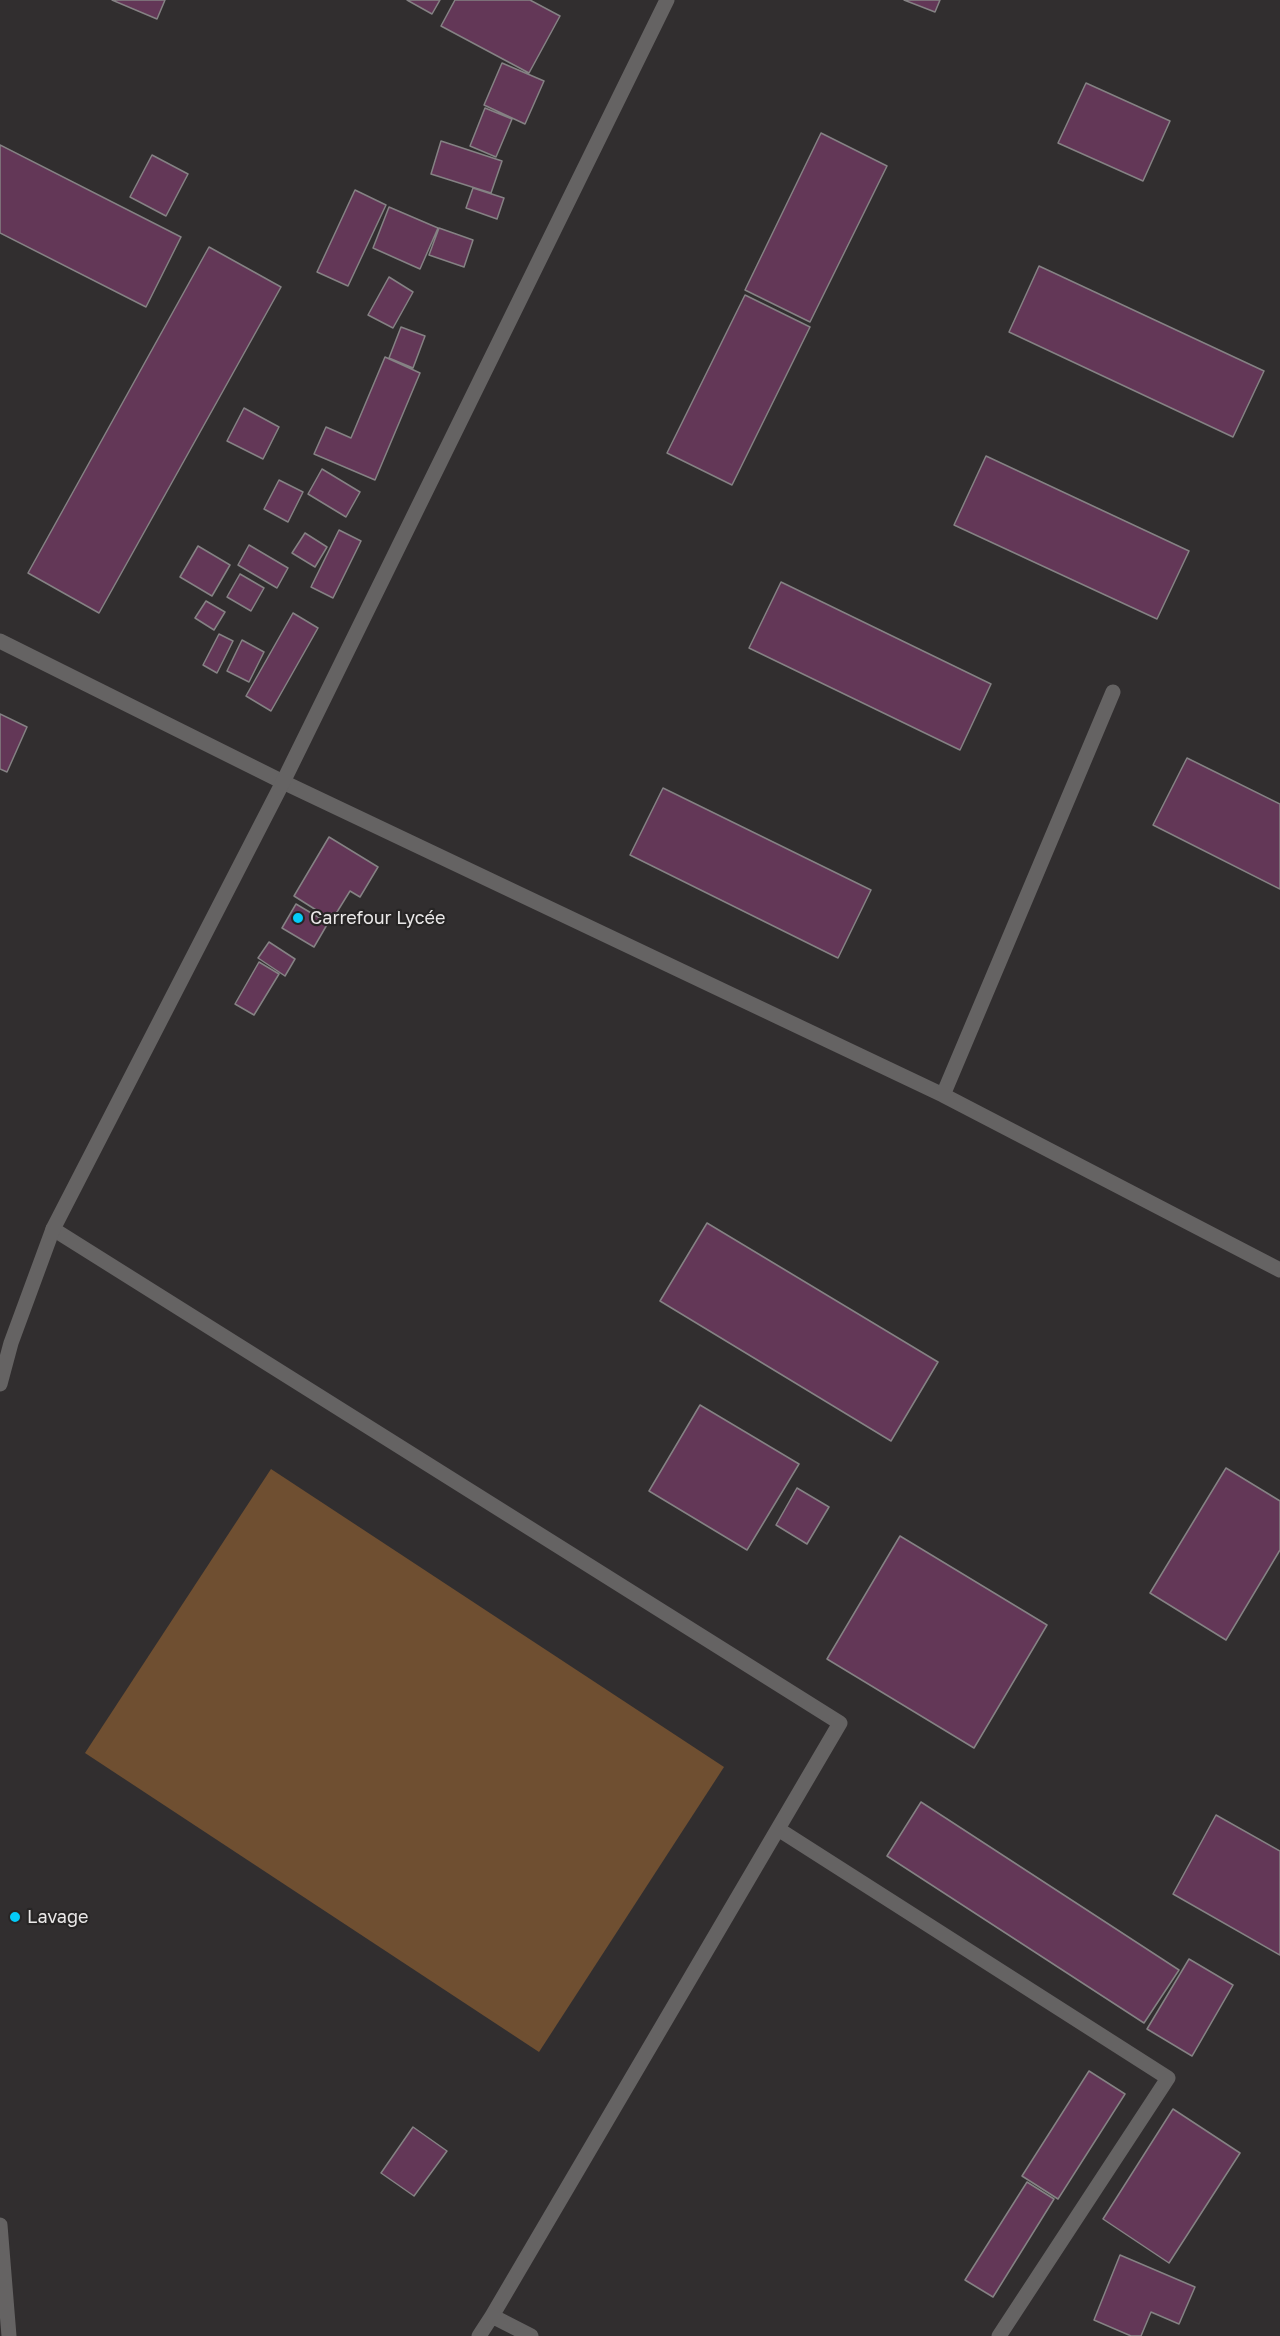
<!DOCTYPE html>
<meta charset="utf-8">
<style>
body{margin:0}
canvas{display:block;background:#312e2f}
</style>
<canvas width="1280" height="2336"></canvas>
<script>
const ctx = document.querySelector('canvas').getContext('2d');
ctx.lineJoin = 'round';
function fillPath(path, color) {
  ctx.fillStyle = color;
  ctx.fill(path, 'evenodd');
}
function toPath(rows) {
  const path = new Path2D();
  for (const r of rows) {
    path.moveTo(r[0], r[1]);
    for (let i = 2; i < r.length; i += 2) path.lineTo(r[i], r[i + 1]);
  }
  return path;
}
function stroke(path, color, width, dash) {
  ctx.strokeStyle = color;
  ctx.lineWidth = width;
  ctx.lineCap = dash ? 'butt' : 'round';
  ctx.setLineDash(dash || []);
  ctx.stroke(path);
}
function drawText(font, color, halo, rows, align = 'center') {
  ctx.font = font + ' "Golos Text",sans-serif';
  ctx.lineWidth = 4.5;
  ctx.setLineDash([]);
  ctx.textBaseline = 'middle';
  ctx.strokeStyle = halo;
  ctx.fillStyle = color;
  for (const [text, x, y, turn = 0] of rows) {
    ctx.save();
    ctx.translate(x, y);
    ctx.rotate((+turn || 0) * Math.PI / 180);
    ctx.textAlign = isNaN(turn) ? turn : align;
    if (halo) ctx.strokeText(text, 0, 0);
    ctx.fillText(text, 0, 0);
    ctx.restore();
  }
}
fillPath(toPath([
 [271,1469,724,1767,539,2052,85,1753]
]), '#6f4f31');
const building = toPath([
 [112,0,165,0,157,19,112,0],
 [407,0,440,0,432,14,407,0],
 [455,0,530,0,560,16,529,73,441,26,455,0],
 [904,0,940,0,935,12,904,0],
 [502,63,544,81,525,124,484,105,502,63],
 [1086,83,1170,121,1143,181,1058,143,1086,83],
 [485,108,512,119,496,157,470,146,485,108],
 [821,133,887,166,810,322,745,290,821,133],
 [441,141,502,161,491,193,431,174,441,141],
 [0,145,181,237,146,307,0,233,0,145],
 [152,155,188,174,166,216,130,197,152,155],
 [473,188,504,198,497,219,466,208,473,188],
 [355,190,386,205,348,286,317,272,355,190],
 [389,207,438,228,420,269,373,248,389,207],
 [439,228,473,240,464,267,429,255,439,228],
 [209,247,281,287,99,613,28,573,209,247],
 [1039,266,1264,371,1233,437,1009,332,1039,266],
 [389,277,413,292,393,328,368,315,389,277],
 [745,295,810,327,732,485,667,453,745,295],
 [401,327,425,336,413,368,389,358,401,327],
 [385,357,420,373,375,480,314,454,326,427,351,438,385,357],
 [244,408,279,427,263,459,227,441,244,408],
 [986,456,1189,551,1157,619,954,525,986,456],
 [322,469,360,492,346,517,308,494,322,469],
 [279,480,303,492,288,522,264,509,279,480],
 [339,530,361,541,333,598,311,587,339,530],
 [305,533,327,547,315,567,292,553,305,533],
 [249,545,288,568,277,588,238,565,249,545],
 [198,546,230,565,212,596,180,577,198,546],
 [240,574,264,588,251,611,227,597,240,574],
 [781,582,991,684,960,750,749,648,781,582],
 [206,601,225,612,214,630,195,618,206,601],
 [293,613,318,628,271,711,246,696,293,613],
 [219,634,233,641,217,673,203,665,219,634],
 [242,640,264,652,249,682,227,671,242,640],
 [0,714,27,727,7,772,0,769,0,714],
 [1187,758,1280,804,1280,889,1153,825,1187,758],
 [663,788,871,890,838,958,630,855,663,788],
 [329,837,378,867,360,897,350,891,332,920,294,896,329,837],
 [296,904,328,923,314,947,282,928,296,904],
 [269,942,295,959,285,976,258,958,269,942],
 [259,962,279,974,254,1015,235,1004,259,962],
 [707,1223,938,1362,891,1441,660,1301,707,1223],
 [700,1405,799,1464,747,1550,649,1491,700,1405],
 [1226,1468,1280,1501,1280,1550,1226,1640,1150,1593,1226,1468],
 [797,1488,829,1507,807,1544,776,1525,797,1488],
 [900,1536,1047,1625,974,1748,827,1659,900,1536],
 [921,1802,1179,1970,1144,2023,887,1856,921,1802],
 [1216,1815,1280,1851,1280,1955,1173,1894,1216,1815],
 [1189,1959,1233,1985,1192,2056,1147,2029,1189,1959],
 [1089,2071,1125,2094,1058,2199,1022,2176,1089,2071],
 [1173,2109,1240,2153,1169,2263,1103,2219,1173,2109],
 [413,2127,447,2151,414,2196,381,2173,413,2127],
 [1027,2182,1054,2199,993,2297,965,2280,1027,2182],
 [1120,2255,1195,2287,1179,2324,1151,2312,1141,2336,1131,2336,1094,2320,1120,2255]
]);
fillPath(building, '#633757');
stroke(building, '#858284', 1.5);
stroke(toPath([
 [0,641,283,782,943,1095,1280,1270],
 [943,1095,1113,692],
 [53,1229,840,1723,492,2316,479,2336],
 [778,1829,1168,2078,999,2336],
 [492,2316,531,2336]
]), '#656363', 15);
stroke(toPath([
 [0,1384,11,1343,53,1229,283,782,667,0],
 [0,2225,9,2336]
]), '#656363', 15);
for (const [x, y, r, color] of [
 [298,918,6,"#04cbf9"],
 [15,1917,6,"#04cbf9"]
]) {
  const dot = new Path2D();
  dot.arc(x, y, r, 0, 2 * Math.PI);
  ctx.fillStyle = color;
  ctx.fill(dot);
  stroke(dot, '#272525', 2);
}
drawText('18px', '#eae8e8', '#272525', [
 ["Carrefour Lycée",310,918],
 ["Lavage",27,1917]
], 'left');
</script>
